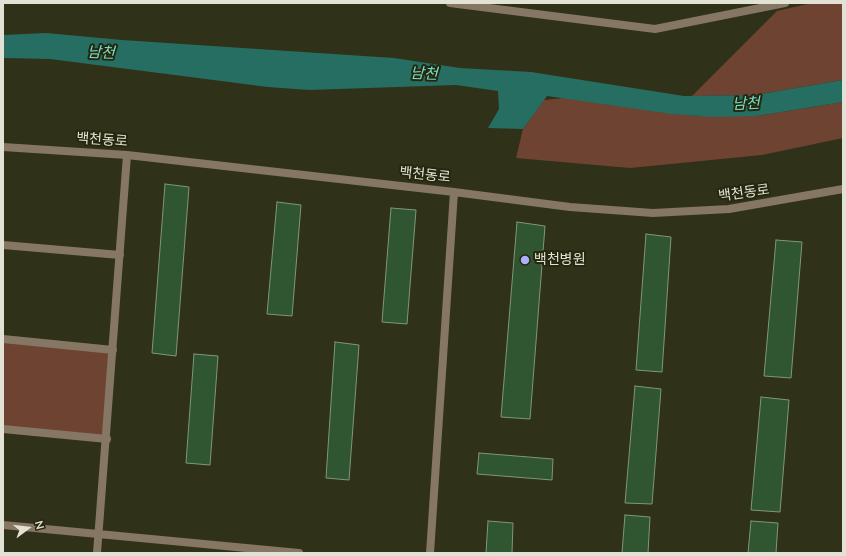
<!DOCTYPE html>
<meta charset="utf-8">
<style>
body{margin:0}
#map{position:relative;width:846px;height:556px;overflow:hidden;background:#303119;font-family:Mulish,sans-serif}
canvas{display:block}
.frame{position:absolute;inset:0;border:4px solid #e1e2d4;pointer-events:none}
.north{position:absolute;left:8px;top:508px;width:40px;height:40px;-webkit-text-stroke:3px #26270f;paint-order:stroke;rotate:75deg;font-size:11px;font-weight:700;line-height:16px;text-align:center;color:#e1e2d4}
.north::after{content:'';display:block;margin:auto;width:14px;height:18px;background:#e1e2d4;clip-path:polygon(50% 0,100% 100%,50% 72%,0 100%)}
</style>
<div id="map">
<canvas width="846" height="556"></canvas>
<div class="frame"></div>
<div class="north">N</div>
</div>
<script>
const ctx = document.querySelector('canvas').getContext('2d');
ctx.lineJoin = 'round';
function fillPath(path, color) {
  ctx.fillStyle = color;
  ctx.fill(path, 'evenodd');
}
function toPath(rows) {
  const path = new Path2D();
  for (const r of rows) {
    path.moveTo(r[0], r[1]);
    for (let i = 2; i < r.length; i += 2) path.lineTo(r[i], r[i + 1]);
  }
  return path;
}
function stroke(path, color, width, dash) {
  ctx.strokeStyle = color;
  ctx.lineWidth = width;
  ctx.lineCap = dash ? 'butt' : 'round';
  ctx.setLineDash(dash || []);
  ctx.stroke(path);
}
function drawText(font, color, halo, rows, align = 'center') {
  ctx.font = font + ' Mulish,"Noto Sans KR",sans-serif';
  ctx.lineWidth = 4;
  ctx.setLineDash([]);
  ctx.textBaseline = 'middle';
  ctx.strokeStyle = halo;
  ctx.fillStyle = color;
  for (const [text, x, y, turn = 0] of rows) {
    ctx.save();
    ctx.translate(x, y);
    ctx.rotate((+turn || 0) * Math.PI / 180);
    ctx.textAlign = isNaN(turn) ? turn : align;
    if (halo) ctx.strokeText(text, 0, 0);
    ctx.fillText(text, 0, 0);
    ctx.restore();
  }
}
fillPath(toPath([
 [812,3,843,3,843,80,755,95,692,96,777,11],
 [564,98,697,116,757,116,843,102,843,138,762,155,630,168,516,158,523,129,544,100],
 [3,339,113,350,107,439,3,429]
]), '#6e4331');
fillPath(toPath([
 [46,33,122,40,394,58,460,68,531,72,684,96,755,95,843,80,843,102,757,116,714,117,672,114,547,96,523,129,488,128,499,109,498,91,456,85,309,90,268,87,50,59,3,58,3,35]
]), '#266e61');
const building = toPath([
 [165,184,189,187,176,356,152,353,165,184],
 [277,202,301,205,292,316,267,314,277,202],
 [391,208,416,210,407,324,382,322,391,208],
 [517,222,545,226,530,419,501,417,517,222],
 [646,234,671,237,662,372,636,370,646,234],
 [776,240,802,242,791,378,764,376,776,240],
 [335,342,359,345,349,480,326,478,335,342],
 [194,354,218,356,210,465,186,463,194,354],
 [635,386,661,389,652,504,625,503,635,386],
 [761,397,789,400,780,512,751,510,761,397],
 [479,453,553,459,552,480,477,474,479,453],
 [625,515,650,517,648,553,622,553,625,515],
 [488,521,513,523,512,553,486,553,488,521],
 [751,521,778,523,776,553,748,553,751,521]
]);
fillPath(building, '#305631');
stroke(building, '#809580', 1);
stroke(toPath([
 [450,3,655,29,785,3]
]), '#857764', 8);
stroke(toPath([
 [3,147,127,155,454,192,570,207,653,213,729,209,843,189],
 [3,245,120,255],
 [3,339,113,350],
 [3,429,107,439],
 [3,525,299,553],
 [97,553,127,155],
 [430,553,454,192]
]), '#857764', 8);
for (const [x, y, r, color] of [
 [525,260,5,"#aab0fb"]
]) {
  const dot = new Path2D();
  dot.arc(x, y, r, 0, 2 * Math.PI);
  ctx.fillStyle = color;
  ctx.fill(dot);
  stroke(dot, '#26270f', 1.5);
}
drawText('14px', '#e1e2d4', '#26270f', [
 ["백천동로",102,140,4],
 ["백천동로",425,175,6],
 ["백천동로",744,193,-8]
]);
drawText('14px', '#e1e2d4', '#26270f', [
 ["백천병원",534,260]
], 'left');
drawText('italic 15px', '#76e1cb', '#26270f', [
 ["남천",101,53,2],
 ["남천",424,74,2],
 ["남천",746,104,-3]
]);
</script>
